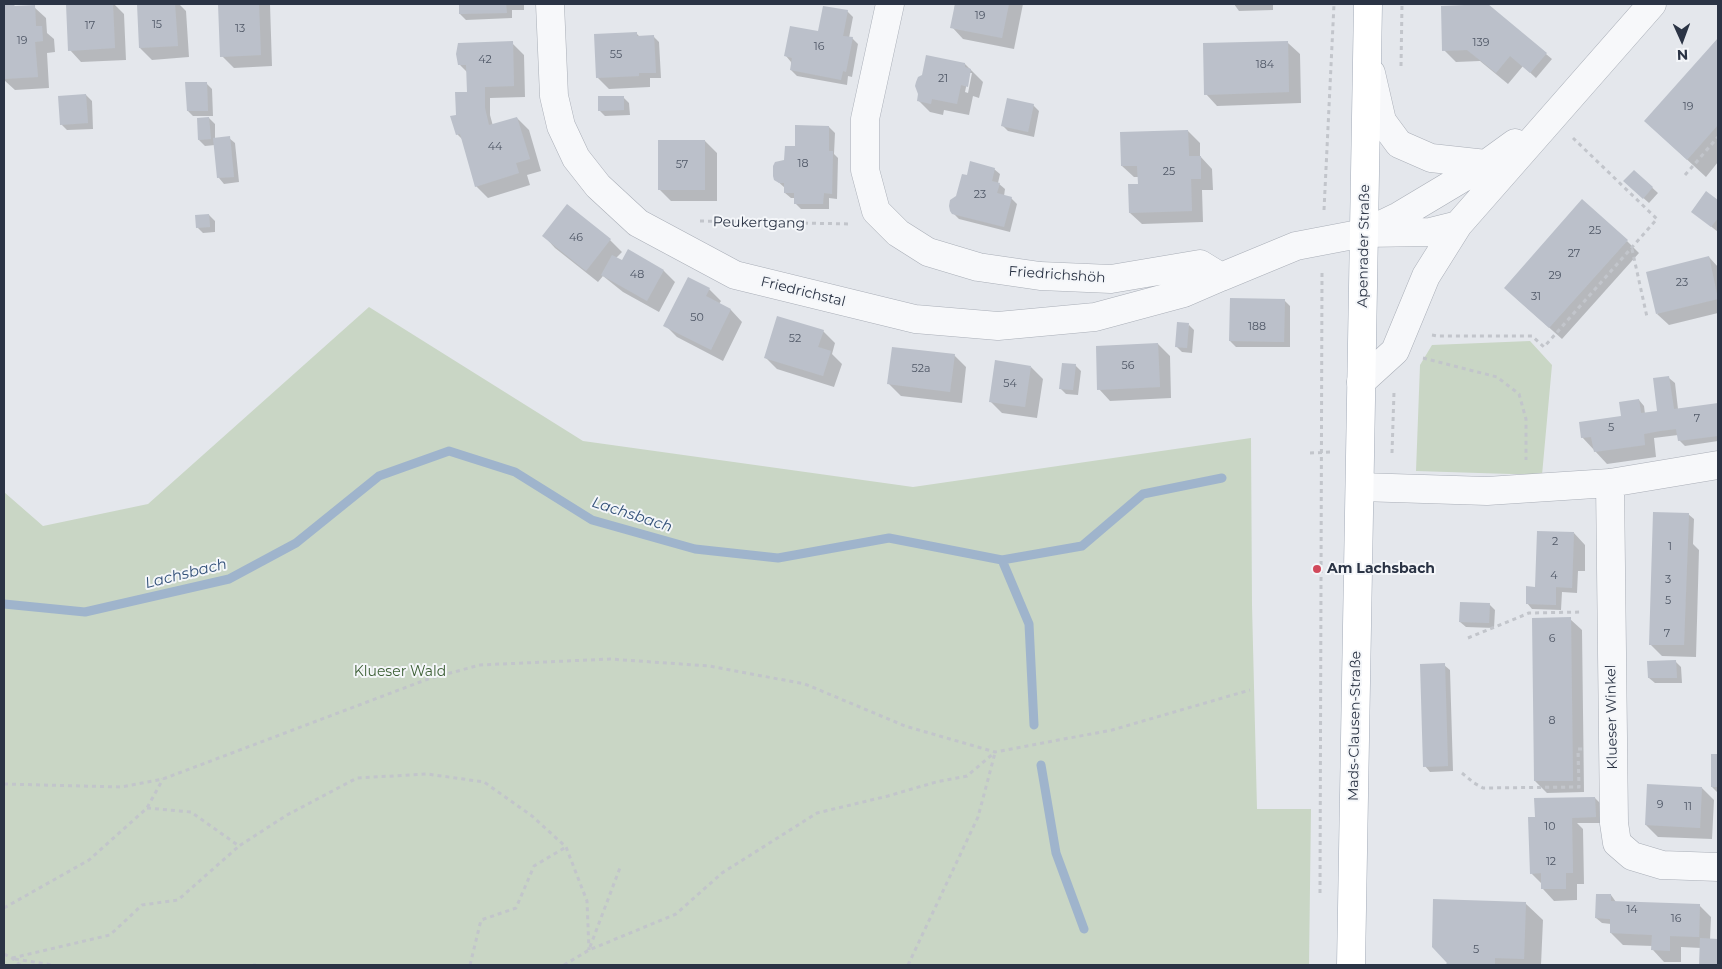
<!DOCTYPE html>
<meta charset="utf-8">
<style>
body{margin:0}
#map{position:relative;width:1722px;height:969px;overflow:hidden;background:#e4e7ec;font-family:Montserrat,sans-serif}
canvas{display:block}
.frame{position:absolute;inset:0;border:5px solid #2b3445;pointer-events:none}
.north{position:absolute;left:1657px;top:15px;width:50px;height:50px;-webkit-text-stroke:4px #f4f6f9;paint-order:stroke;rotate:178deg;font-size:14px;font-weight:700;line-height:20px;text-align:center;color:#2b3445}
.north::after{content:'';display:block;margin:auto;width:18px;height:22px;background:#2b3445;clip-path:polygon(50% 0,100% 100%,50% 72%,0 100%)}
</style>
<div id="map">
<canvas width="1722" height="969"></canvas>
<div class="frame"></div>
<div class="north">N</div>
</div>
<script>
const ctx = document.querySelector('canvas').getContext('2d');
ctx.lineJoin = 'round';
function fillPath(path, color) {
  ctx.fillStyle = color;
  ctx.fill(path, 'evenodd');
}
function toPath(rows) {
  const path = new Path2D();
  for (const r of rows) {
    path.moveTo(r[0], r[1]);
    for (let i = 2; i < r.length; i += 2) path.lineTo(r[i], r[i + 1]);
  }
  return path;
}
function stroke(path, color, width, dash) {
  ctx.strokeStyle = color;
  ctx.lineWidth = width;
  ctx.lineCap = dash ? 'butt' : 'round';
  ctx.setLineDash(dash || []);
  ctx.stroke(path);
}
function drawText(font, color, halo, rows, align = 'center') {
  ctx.font = font + ' Montserrat,sans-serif';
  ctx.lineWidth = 4;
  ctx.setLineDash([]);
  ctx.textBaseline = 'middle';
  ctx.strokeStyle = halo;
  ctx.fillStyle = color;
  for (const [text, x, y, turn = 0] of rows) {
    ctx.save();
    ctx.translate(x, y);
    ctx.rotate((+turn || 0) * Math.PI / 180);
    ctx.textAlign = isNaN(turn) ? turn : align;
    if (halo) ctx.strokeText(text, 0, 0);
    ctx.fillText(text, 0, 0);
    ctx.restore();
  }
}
fillPath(toPath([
 [369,307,583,441,913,487,1251,438,1252,605,1257,809,1311,809,1309,965,4,965,4,492,43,526,148,504],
 [1530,341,1552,365,1542,475,1416,471,1420,365,1432,345]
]), '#c9d6c5');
fillPath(toPath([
 [11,4,15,8,34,7,46,18,47,33,54,39,55,52,47,53,49,88,15,90,4,80,4,5],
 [67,4,114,4,124,14,126,60,81,62,70,50],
 [138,4,179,4,186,11,189,57,152,60,140,48],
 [219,4,270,4,272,66,234,68,222,56],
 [460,4,524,4,524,10,512,10,512,18,466,20,460,14],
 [955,4,1023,4,1014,49,963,39,952,27],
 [1234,4,1280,4,1273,4,1273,10,1239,11],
 [1442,7,1546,54,1552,59,1536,78,1523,66,1508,84,1480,61,1456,62,1444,50],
 [847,11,853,17,849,38,852,38,858,44,852,77,848,76,847,85,797,76,791,70,791,62,786,56],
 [636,33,640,37,654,37,659,42,661,78,650,78,650,87,609,89,597,77],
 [1718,39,1718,162,1706,177,1645,121],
 [512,43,524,55,525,97,490,98,490,115,493,126,517,118,529,130,541,171,527,175,530,185,488,198,476,186,463,140,457,134,457,116,468,93,467,72,460,65],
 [1288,43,1300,54,1301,103,1217,106,1206,94],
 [965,64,983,82,979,98,973,96,969,115,944,110,943,115,930,112,918,100],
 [969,73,972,73,968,93,965,92],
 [206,83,212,89,213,116,193,116,188,111],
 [86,95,92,101,93,129,67,130,61,124],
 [623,97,629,103,630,115,605,116,599,110],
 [1033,105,1039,111,1034,137,1008,131,1003,126],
 [209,118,215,124,215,139,229,138,235,143,239,182,224,184,219,178,215,145,205,146,199,140],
 [829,127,835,133,834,154,838,158,837,199,829,198,829,209,801,209,795,203,795,198,791,198,785,193,785,188,776,180,785,161,796,147],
 [1188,131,1200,143,1200,156,1212,169,1213,190,1202,190,1203,222,1142,224,1130,213,1139,185,1139,177,1134,177,1122,166],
 [705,141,717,153,717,201,671,201,659,189],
 [994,169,1000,174,998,183,1005,189,1004,196,1011,198,1017,204,1010,232,959,219,953,213,957,197,968,176],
 [1634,171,1658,193,1649,203,1631,187],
 [1706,193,1718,201,1718,232,1693,212],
 [209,215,215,221,215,232,203,233,197,227],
 [544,236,610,240,622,252,616,258,622,262,664,271,675,282,659,312,623,292,603,276,598,282,555,248],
 [1627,241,1639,253,1562,339,1517,299],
 [1709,257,1718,267,1718,313,1669,325,1657,314],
 [709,289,721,301,719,304,731,310,742,322,723,361,677,337,665,325],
 [1284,300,1290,306,1290,347,1236,347,1230,341],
 [1189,325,1194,330,1192,353,1182,352,1176,346],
 [823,331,835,343,832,354,842,364,834,387,777,369,765,357],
 [1158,344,1170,356,1171,398,1110,401,1099,389],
 [954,355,966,367,962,403,901,396,889,384],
 [1075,365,1081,371,1078,395,1066,394,1060,388],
 [1031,367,1043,379,1037,418,1002,413,990,401],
 [1669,378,1675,383,1678,409,1718,404,1718,441,1685,446,1679,440,1678,435,1654,438,1656,457,1607,464,1582,437,1622,417,1639,400,1644,406,1645,414,1659,412],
 [1688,514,1694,519,1693,544,1699,550,1696,657,1662,656,1650,644],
 [1574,533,1585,545,1585,571,1578,571,1577,593,1562,592,1561,610,1532,609,1527,603],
 [1489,604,1495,610,1494,628,1466,627,1460,622],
 [1570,619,1582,630,1584,792,1547,793,1535,781],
 [1676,662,1681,667,1682,683,1655,683,1649,678],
 [1444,665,1450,670,1453,771,1430,772,1425,766],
 [1713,755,1718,755,1718,793,1712,787],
 [1702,788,1714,800,1712,839,1658,837,1646,825],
 [1595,798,1600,803,1601,823,1577,823,1583,829,1584,884,1577,884,1577,900,1554,901,1543,889,1543,885,1531,873,1538,818],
 [1611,895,1616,902,1699,905,1711,917,1710,940,1718,940,1718,965,1700,965,1701,948,1681,947,1681,962,1664,962,1653,950,1653,946,1623,945,1611,933,1611,924,1602,923,1596,918],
 [1525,903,1543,920,1541,965,1447,965]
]), '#0003');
stroke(toPath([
 [1002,560,1029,624,1034,725],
 [4,604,85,612,229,579,296,543,379,476,449,451,515,472,592,520,695,549,778,558,889,538,1002,560,1082,546,1143,494,1222,478],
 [1041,765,1056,853,1084,929]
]), '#9fb4cc', 9);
fillPath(toPath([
 [4,4,13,4,15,6,35,5,36,26,42,26,43,41,35,42,38,77,4,79],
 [66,4,113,4,115,48,68,51],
 [137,4,175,4,178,46,139,48],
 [218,4,259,4,261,55,220,57],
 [459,4,506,4,507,13,459,14],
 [955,4,1009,4,1002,38,950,28],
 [1488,4,1547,53,1530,73,1510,56,1496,73,1467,50,1442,51,1441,6],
 [823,6,848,10,843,36,853,37,846,72,843,71,841,80,790,70,792,58,784,56,790,26,818,31],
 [637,32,637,36,654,35,656,73,639,73,639,76,596,78,594,34],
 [1718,38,1718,125,1687,160,1644,121],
 [513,41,514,86,485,87,485,108,489,125,517,117,530,159,516,163,519,173,475,187,460,134,456,135,450,116,456,115,455,92,467,92,466,65,458,65,456,54,458,43],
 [1288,41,1289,92,1204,95,1203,43],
 [926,55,965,63,965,67,971,69,968,87,961,85,957,104,932,99,931,104,917,101,918,94,915,86,916,82,918,77,922,75],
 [185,82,207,82,208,111,187,111],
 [86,94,88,123,60,125,58,96],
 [598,96,624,96,624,110,598,111],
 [1007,98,1034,104,1028,132,1001,126],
 [209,117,211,139,198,140,197,118],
 [795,125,829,126,829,151,833,151,832,194,824,193,823,204,794,204,794,193,784,193,784,183,779,183,774,180,773,176,773,166,775,162,784,160,785,146,795,146],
 [1188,130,1189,156,1201,156,1201,179,1191,179,1192,211,1129,213,1128,184,1138,184,1137,166,1121,166,1120,132],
 [230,136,234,177,217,178,213,138],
 [658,140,705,140,705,190,658,190],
 [970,161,995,168,992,181,1000,183,997,193,1012,197,1004,227,952,214,950,211,949,206,950,200,956,196,962,174,967,175],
 [1634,170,1653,187,1643,199,1623,181],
 [1706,191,1718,200,1718,218,1711,227,1691,212],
 [1582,199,1628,240,1549,328,1504,288],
 [567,204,611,239,586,271,542,236],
 [209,214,210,227,196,228,195,215],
 [628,249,664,270,647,301,601,275,612,255,622,260],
 [1709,256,1718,299,1656,314,1646,272],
 [688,277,710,288,706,296,731,309,711,350,663,326],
 [1230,298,1285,299,1284,342,1229,341],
 [777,316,824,330,818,347,831,351,823,376,764,358],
 [1177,322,1189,323,1187,348,1175,347],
 [1158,343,1160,387,1097,390,1096,346],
 [892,347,955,354,950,392,887,384],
 [995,360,1031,366,1025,407,989,402],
 [1062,363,1076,364,1073,390,1059,389],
 [1669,376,1674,409,1718,403,1718,436,1678,441,1676,429,1660,431,1644,434,1645,445,1594,452,1591,437,1581,438,1579,422,1621,416,1619,402,1639,399,1641,413,1657,411,1653,378],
 [1653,512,1689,513,1684,645,1649,645],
 [1537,531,1574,532,1572,588,1556,587,1556,605,1526,604,1526,586,1535,587],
 [1460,602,1490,603,1489,623,1459,622],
 [1571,617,1573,781,1534,781,1532,618],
 [1676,660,1677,678,1648,678,1647,661],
 [1445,663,1448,766,1423,767,1420,664],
 [1711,754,1718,754,1718,787,1711,787],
 [1647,784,1702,787,1700,828,1645,825],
 [1595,797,1596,817,1572,818,1573,873,1566,873,1566,889,1541,889,1541,873,1530,874,1528,817,1535,817,1534,798],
 [1596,894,1611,894,1611,901,1700,904,1699,937,1670,936,1670,951,1651,950,1652,935,1610,933,1610,919,1595,918],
 [1433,899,1526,902,1524,959,1495,958,1495,965,1445,965,1447,963,1432,947],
 [1700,938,1718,939,1718,965,1699,965]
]), '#bbc0ca');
const minor = toPath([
 [550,4,554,96,561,126,576,158,598,186,638,223,735,275,915,319,998,326,1095,317,1184,293,1221,277],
 [890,4,865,119,865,170,876,211,898,233,928,252,978,267,1040,276,1111,279,1200,264,1221,277,1296,246,1364,233,1430,232,1458,225],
 [1371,73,1382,121,1399,144,1431,158,1486,164],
 [1370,230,1399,216,1486,164,1515,143],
 [1361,382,1395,351,1426,276,1458,225,1652,4],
 [1610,483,1614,823,1617,843,1632,856,1662,865,1718,867],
 [1360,487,1487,491,1610,483,1718,465]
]);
const major = toPath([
 [1351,965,1368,4]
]);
stroke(minor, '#a9aeb7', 29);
stroke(major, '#a3abb8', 29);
stroke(toPath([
 [1401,66,1402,4],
 [1685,175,1718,137],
 [1324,210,1334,4],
 [700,221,851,224],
 [1632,249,1647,317],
 [1432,335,1438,336,1532,336,1544,347,1657,219,1573,138],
 [1423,358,1497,377,1519,394,1526,419,1526,460],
 [1310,453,1332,452],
 [1392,453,1394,392],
 [1468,638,1529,613,1583,612],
 [1462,773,1474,783,1483,788,1579,787,1578,749,1584,749],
 [4,784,121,787,163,779,428,679,480,665,610,659,709,666,805,684,905,726,995,752,1112,730,1250,690],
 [147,808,191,812,239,846,287,815,357,778,427,774,484,782,532,816,566,847,587,901,589,950],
 [1320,893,1322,272],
 [4,908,89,860,147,808,163,779],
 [590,947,621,865],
 [4,954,12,958,20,965],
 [12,958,110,935,142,905,178,900,239,846],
 [15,959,53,965],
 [253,965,256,965],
 [470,965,481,920,516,908,534,866,566,847],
 [564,965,589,950,676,914,722,873,817,813,888,796,936,782,967,776,994,753],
 [908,965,978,817,995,753]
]), '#c2c5cb', 3, [4, 4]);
stroke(minor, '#f7f8fa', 28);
stroke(major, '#fff', 28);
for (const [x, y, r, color] of [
 [1317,569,5,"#d1495b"]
]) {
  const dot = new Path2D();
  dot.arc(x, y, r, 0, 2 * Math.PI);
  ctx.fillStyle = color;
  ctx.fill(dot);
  stroke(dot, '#f4f6f9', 2);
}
drawText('11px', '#4f5766', null, [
 ["19",980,16],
 ["15",157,25],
 ["17",90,26],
 ["13",240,29],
 ["19",22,41],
 ["139",1481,43],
 ["16",819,47],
 ["55",616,55],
 ["42",485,60],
 ["184",1265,65],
 ["21",943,79],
 ["19",1688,107],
 ["44",495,147],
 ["18",803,164],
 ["57",682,165],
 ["25",1169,172],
 ["23",980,195],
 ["25",1595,231],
 ["46",576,238],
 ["27",1574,254],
 ["48",637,275],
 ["29",1555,276],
 ["23",1682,283],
 ["31",1536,297],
 ["50",697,318],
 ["188",1257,327],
 ["52",795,339],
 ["56",1128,366],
 ["52a",921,369],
 ["54",1010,384],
 ["7",1697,419],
 ["5",1611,428],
 ["2",1555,542],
 ["1",1670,547],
 ["4",1554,576],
 ["3",1668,580],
 ["5",1668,601],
 ["7",1667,634],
 ["6",1552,639],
 ["8",1552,721],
 ["9",1660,805],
 ["11",1688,807],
 ["10",1550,827],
 ["12",1551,862],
 ["14",1632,910],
 ["16",1676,919],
 ["5",1476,950]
]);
drawText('14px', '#2b3445', '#f4f6f9', [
 ["Peukertgang",759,223,1],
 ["Apenrader Straße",1364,246,-89],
 ["Friedrichshöh",1057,275,4],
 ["Friedrichstal",803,292,14],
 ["Klueser Winkel",1612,717,-91],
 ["Mads-Clausen-Straße",1355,726,-89]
]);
drawText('bold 14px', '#2b3445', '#f4f6f9', [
 ["Am Lachsbach",1327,569]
], 'left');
drawText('14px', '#3f6138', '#f4f6f9', [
 ["Klueser Wald",400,672]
]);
drawText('italic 15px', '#34527a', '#f4f6f9', [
 ["Lachsbach",632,515,18],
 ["Lachsbach",186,574,-14]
]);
</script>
